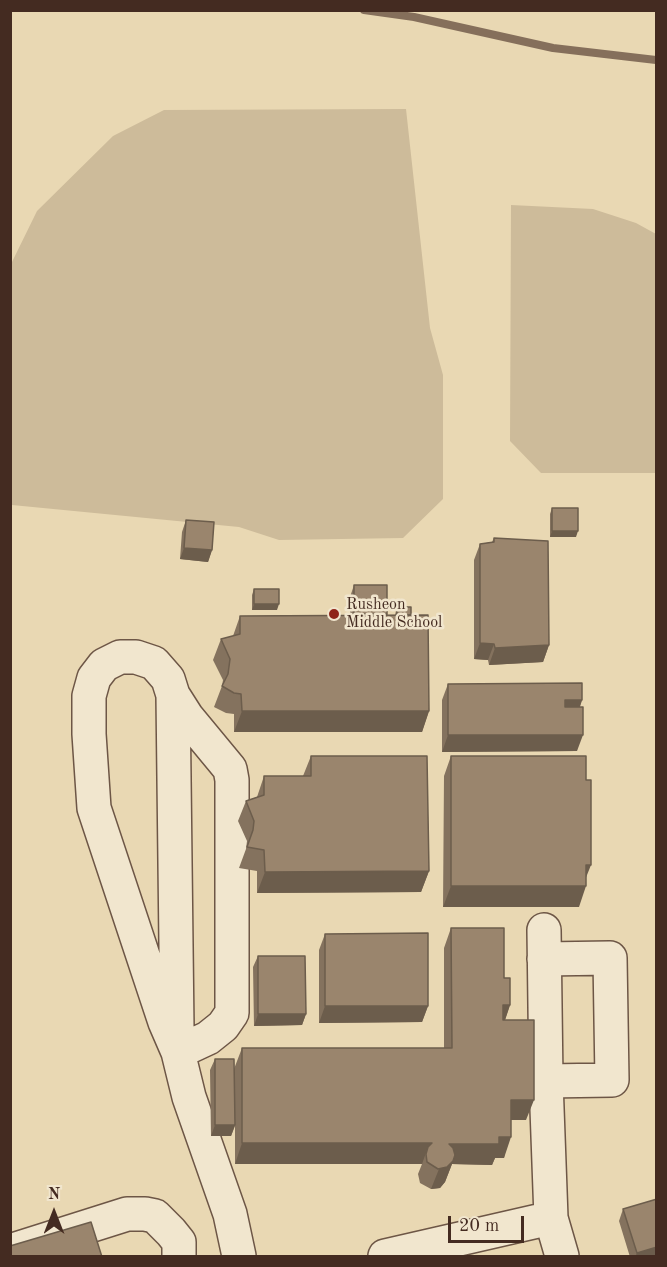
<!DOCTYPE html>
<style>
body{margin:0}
#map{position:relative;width:667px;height:1267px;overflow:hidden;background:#e9d8b3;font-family:"Old Standard TT",serif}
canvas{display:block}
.frame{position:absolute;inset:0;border:12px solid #442b21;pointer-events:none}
.north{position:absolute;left:24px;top:1183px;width:60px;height:60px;-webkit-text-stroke:4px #f1e6ce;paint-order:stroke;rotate:0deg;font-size:16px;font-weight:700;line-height:24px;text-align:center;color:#442b21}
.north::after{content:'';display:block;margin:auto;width:21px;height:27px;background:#442b21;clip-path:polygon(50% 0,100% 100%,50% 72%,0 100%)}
.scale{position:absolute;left:448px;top:1216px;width:76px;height:27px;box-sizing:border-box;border:3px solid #442b21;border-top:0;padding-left:8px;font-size:18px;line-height:21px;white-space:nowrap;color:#442b21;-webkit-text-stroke:4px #f1e6ce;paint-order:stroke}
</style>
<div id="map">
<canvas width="667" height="1267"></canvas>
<div class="frame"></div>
<div class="north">N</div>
<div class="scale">20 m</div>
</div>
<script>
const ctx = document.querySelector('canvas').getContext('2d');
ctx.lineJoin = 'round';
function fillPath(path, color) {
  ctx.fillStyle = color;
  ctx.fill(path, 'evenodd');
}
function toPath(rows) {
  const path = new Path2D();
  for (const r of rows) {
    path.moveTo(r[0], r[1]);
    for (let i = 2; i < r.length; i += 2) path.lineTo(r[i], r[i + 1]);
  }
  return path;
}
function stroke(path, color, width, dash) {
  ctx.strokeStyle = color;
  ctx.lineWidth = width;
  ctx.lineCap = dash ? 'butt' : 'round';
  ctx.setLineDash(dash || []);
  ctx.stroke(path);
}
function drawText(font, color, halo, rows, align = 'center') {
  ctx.font = font + ' "Old Standard TT",serif';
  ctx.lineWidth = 5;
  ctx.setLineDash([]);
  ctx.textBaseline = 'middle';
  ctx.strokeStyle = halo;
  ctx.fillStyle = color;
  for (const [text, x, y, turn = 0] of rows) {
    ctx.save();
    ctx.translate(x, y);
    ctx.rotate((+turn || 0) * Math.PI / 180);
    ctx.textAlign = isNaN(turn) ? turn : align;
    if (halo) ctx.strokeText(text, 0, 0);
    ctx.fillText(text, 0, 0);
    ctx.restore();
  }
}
fillPath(toPath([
 [406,109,430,328,443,375,443,499,403,538,279,540,239,527,12,505,12,262,37,211,113,136,164,110],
 [511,205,593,209,636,223,656,234,656,473,541,473,510,441]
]), '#cdbb9a');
stroke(toPath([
 [364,10,414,17,553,48,656,60]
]), '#856f5b', 8);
const minor = toPath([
 [173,695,177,1029],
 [544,930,546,1081,551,1218,562,1256],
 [544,959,610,958,612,1080,546,1081],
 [178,1052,208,1038,223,1026,232,1013,232,780,230,769,187,717,173,695,168,679,154,663,136,657,120,657,104,665,94,678,89,696,89,734,94,808,165,1022,178,1052,189,1097,230,1214,239,1256],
 [10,1251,127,1214,145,1214,155,1216,171,1232,179,1242,179,1256],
 [385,1256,551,1218]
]);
stroke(minor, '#6d5646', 36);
stroke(minor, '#f1e6ce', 33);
fillPath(toPath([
 [552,508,576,537,550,537,550,514],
 [186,520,212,550,208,562,180,559,182,532],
 [494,538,549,645,543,662,489,665,488,660,474,659,474,560,480,544,492,542],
 [354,585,387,615,395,615,397,607,411,615,429,711,422,732,234,732,234,714,226,713,214,707,222,686,223,680,213,660,221,639,233,636,240,616,350,615,350,597],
 [254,589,277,610,252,610,252,595],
 [448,684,582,700,580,707,577,751,442,752,442,700],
 [311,756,429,871,421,892,257,893,257,871,239,868,246,849,247,841,238,821,246,801,257,797,264,776,303,776],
 [451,756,579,907,443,907,444,776],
 [451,928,504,978,510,1005,505,1020,526,1120,511,1120,504,1158,495,1158,492,1165,452,1164,445,1182,440,1188,431,1189,420,1183,418,1174,422,1164,235,1164,235,1126,231,1136,211,1136,210,1070,215,1059,234,1069,242,1048,444,1048,444,948],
 [325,934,428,1006,422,1022,319,1023,319,950],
 [258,956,306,1014,302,1025,254,1026,253,967],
 [623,1209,657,1257,630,1257,619,1221]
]), '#84725e');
fillPath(toPath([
 [552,531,578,531,576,537,550,537],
 [184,548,212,550,208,562,180,559],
 [254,604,279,604,277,610,252,610],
 [354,614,387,614,383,625,350,625],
 [480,643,494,644,488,660,474,659],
 [549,645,543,662,489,665,495,648],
 [565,700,582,700,576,717,559,717],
 [242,711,429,711,422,732,234,732],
 [448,735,583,735,577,751,442,752],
 [586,865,591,865,583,885],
 [429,871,421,892,257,893,265,872],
 [451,886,586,886,579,907,443,907],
 [503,1005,510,1005,503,1026],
 [325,1006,428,1006,422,1022,319,1023],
 [258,1014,306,1014,302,1025,254,1026],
 [511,1100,534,1100,526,1120,504,1120],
 [215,1125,235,1125,231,1136,211,1136],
 [499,1137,511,1137,504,1158,495,1158,492,1165,452,1164,445,1182,440,1188,431,1189,449,1144],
 [242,1143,432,1143,428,1147,422,1164,235,1164],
 [657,1247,657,1257,635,1257,637,1253]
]), '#6c5d4c');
const building = toPath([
 [552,508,578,508,578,531,552,531,552,508],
 [186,520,214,522,212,550,184,548,186,520],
 [494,538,548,541,549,645,495,648,494,644,480,643,480,544,494,542,494,538],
 [354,585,387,585,387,614,354,614,354,585],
 [254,589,279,589,279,604,254,604,254,589],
 [397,607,411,607,411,615,397,615,397,607],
 [428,615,429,711,242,711,241,694,234,693,222,686,228,674,230,659,221,639,240,634,240,616,428,615],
 [582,683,582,700,565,700,565,707,583,707,583,735,448,735,448,684,582,683],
 [311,756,427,756,429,871,265,872,264,850,247,847,253,830,254,821,246,801,264,795,264,776,311,776,311,756],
 [451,756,586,756,586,780,591,780,591,865,586,865,586,886,451,886,451,756],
 [451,928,504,928,504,978,510,978,510,1005,503,1005,503,1020,534,1020,534,1100,511,1100,511,1137,499,1137,499,1144,449,1144,453,1148,455,1155,453,1161,447,1167,438,1169,427,1162,426,1154,428,1147,432,1143,242,1143,242,1048,452,1048,451,928],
 [428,933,428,1006,325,1006,325,934,428,933],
 [258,956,305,956,306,1014,258,1014,258,956],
 [215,1059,234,1059,235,1125,215,1125,215,1059],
 [657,1199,657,1247,637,1253,623,1209,657,1199],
 [91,1222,102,1257,10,1257,10,1246,91,1222]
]);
fillPath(building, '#9a856d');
stroke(building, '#6c5d4c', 1.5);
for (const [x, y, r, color] of [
 [334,614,6,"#8f2418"]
]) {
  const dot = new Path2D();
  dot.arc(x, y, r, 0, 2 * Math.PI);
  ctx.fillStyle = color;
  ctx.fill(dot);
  stroke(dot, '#f1e6ce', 2);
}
drawText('16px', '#442b21', '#f1e6ce', [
 ["Rusheon",346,605],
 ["Middle School",346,623]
], 'left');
</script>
